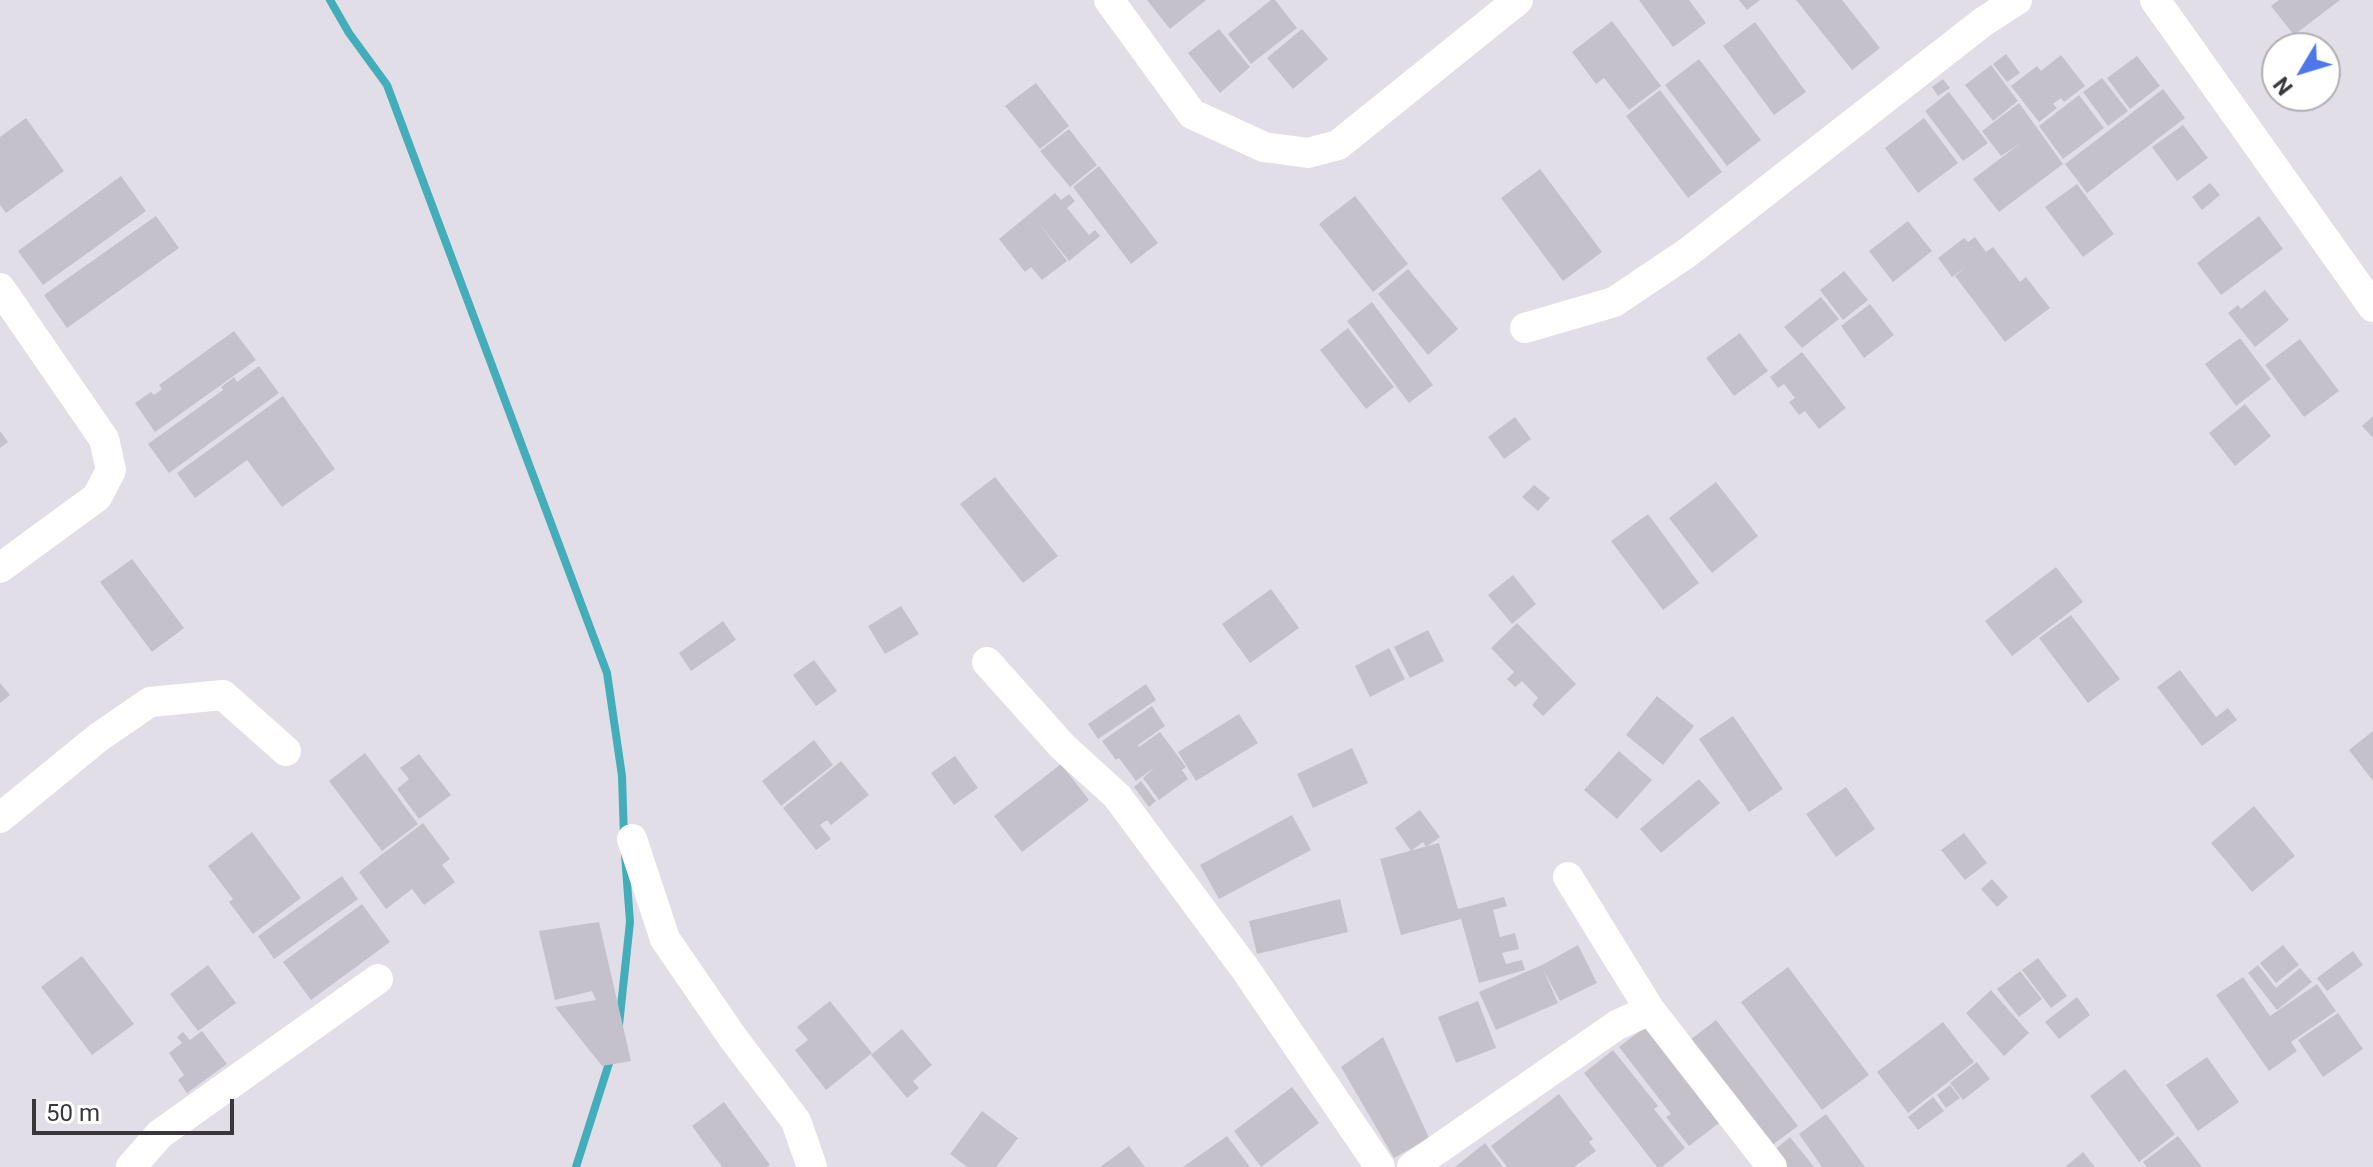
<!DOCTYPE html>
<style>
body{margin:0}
#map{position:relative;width:2373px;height:1167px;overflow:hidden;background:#e2dee7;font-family:Roboto,sans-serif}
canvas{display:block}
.north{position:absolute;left:2261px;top:32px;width:80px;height:80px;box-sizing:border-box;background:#fff;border:2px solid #b0afb1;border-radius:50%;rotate:232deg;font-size:22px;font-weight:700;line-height:32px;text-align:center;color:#39373b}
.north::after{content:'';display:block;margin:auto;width:28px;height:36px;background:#4e77ea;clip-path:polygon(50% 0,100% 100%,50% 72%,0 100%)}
.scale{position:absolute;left:32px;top:1099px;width:202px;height:36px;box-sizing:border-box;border:4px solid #39373b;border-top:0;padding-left:10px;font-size:24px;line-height:28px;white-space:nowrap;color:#39373b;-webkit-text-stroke:6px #fff;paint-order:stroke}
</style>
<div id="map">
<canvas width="2373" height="1167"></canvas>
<div class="north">N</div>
<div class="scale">50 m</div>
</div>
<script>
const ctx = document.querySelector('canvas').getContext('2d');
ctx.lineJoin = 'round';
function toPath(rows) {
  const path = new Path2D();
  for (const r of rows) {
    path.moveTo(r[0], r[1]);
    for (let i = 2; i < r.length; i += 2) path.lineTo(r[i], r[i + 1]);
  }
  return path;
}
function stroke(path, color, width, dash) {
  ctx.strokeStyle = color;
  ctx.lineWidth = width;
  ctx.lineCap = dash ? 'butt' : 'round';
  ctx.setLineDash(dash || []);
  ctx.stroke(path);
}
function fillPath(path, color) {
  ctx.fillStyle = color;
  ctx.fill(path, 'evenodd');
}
stroke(toPath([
 [330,0,349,33,387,85,607,673,622,776,624,838],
 [619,1025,630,922,625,855],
 [576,1167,611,1057]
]), '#44adba', 8);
fillPath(toPath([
 [1147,0,1206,0,1170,29],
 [1271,0,1275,0,1297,28,1251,64,1228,34],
 [1639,0,1689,0,1706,23,1673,47],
 [1739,0,1760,0,1747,10],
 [1796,0,1842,0,1880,48,1852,70],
 [2279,0,2340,0,2294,35,2271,6],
 [1612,21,1661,86,1629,110,1604,78,1596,84,1572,52],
 [1755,22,1806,92,1774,115,1723,46],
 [1219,29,1250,67,1220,93,1188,53],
 [1302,29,1328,59,1293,89,1267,58],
 [2006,54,2020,73,2007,82,1993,64],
 [2061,55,2085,86,2064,102,2061,98,2053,104,2057,108,2039,122,2011,86,2037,66,2041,71],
 [2137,56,2160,86,2130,109,2107,78],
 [1699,59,1761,140,1727,166,1665,85],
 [1991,65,2018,101,1993,121,1965,85],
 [2102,78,2128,111,2108,126,2083,92],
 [1943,79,1950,88,1938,96,1932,87],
 [1036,83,1069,126,1040,149,1005,106],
 [2163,89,2185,118,2087,193,2065,164],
 [1660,90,1722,172,1688,198,1626,116],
 [1949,92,1988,143,1963,161,1925,111],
 [2079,95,2104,128,2063,159,2039,126],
 [2019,103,2063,164,1999,212,1973,179,2021,143,2001,156,1982,131],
 [26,118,64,171,6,213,0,205,0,137],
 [1924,118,1958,163,1918,193,1885,148],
 [2183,125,2208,158,2177,181,2152,147],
 [1069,129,1097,165,1070,187,1040,151],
 [1099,166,1158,243,1131,264,1073,187],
 [1540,169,1602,252,1563,281,1501,198],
 [121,176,146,211,43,285,18,251],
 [2210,183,2220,195,2202,210,2192,197],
 [2077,184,2114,234,2083,257,2045,207],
 [1055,193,1061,200,1069,194,1075,201,1067,208,1089,235,1095,230,1100,236,1069,261,1038,222,1067,261,1042,280,1031,267,1025,272,999,239],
 [1355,196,1408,264,1373,292,1319,224],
 [156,216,179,248,67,328,44,295],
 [2259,216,2283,249,2221,295,2197,263],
 [1908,221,1932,251,1893,282,1869,251],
 [1975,237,1986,252,1993,247,2020,282,2026,277,2050,308,2005,342,1955,276,1967,266,1952,277,1938,258,1964,238,1968,242],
 [1408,269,1458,329,1428,355,1378,294],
 [1844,271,1868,300,1843,320,1820,290],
 [2265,290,2289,320,2255,347,2228,313,2238,305,2241,309],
 [1821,297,1839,319,1802,348,1784,327],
 [1372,302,1433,385,1409,403,1347,321],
 [1870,304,1894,335,1864,358,1841,326],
 [1348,328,1394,387,1366,409,1320,350],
 [234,331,256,360,155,432,135,403,151,392,154,395,162,389,159,385],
 [1740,333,1768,371,1734,396,1706,358],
 [2240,338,2271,379,2236,406,2205,364],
 [2300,339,2339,391,2304,417,2265,365],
 [1802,352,1846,408,1819,429,1805,411,1799,415,1789,402,1795,398,1784,384,1778,388,1770,377],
 [259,366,279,393,169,473,148,444,223,390,221,387,234,377,237,382],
 [283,396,335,469,282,507,247,460,195,498,177,473],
 [2245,404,2271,436,2235,466,2209,433],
 [2373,416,2373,438,2362,426],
 [1515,417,1531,439,1504,459,1488,437],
 [0,431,8,442,0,448],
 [995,477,1058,556,1023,583,960,504],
 [1716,482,1758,536,1712,573,1669,518],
 [1534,485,1550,498,1538,511,1522,497],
 [1648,514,1699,583,1663,610,1611,541],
 [132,559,184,628,152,652,100,582],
 [2056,567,2083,602,2012,656,1985,621],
 [1513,575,1536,604,1512,624,1488,595],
 [1271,589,1299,628,1250,663,1222,624],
 [901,606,919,634,885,654,868,626],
 [2071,615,2120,679,2088,703,2039,638],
 [723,621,736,640,691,671,679,653],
 [1517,623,1576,684,1543,716,1532,705,1538,698,1522,681,1515,687,1507,679,1514,672,1491,648],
 [1428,630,1444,661,1410,678,1394,647],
 [1389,648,1405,679,1370,697,1355,666],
 [814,660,837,691,816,706,793,675],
 [2180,670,2216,717,2228,708,2237,720,2202,746,2157,687],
 [0,683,10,695,0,703],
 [1146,684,1156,700,1098,739,1088,724],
 [1657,696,1694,726,1663,765,1626,735],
 [1152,706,1165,726,1138,745,1139,747,1160,732,1186,767,1182,770,1188,779,1159,800,1143,778,1155,767,1136,781,1119,758,1116,760,1102,741],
 [1239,714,1258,743,1196,781,1178,752],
 [1733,716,1783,789,1749,812,1699,739],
 [2373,731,2373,781,2349,750],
 [814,740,833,765,781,806,762,781],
 [1352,748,1368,783,1313,808,1297,774],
 [1619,751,1652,780,1617,819,1584,790],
 [365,753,418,824,382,851,329,781],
 [419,754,451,795,419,819,397,789,409,779,400,768],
 [955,756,978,788,954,805,931,773],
 [841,761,869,795,831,825,827,820,820,825,831,839,816,850,783,808],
 [1061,764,1089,800,1022,852,994,816],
 [1699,779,1720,803,1661,853,1640,829],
 [1141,781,1156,801,1149,807,1134,787],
 [1846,787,1875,829,1836,857,1806,814],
 [2254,806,2295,856,2252,892,2211,843],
 [1420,810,1440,837,1426,847,1423,842,1411,851,1395,828],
 [1292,815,1311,850,1219,899,1200,865],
 [423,823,450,859,442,865,455,882,424,905,412,889,386,909,359,872],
 [252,832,301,898,253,934,229,902,233,899,208,866],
 [1964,833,1987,863,1965,880,1941,850],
 [1439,843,1458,909,1504,897,1507,906,1493,910,1500,937,1515,933,1519,949,1502,953,1506,964,1522,960,1525,970,1479,983,1461,919,1401,935,1380,859],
 [342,876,358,899,274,959,258,936],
 [1992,879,2008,897,1997,907,1981,889],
 [1340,899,1348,932,1257,954,1249,921],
 [362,904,390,942,311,1000,283,962],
 [599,922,631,1061,602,1066,555,1007,596,1000,592,991,555,1000,539,931],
 [1578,945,1597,983,1560,1001,1543,969,1558,1003,1496,1030,1479,992,1542,965],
 [2283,945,2299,965,2276,983,2260,963],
 [2353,951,2363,965,2327,991,2317,978],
 [82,956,134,1024,92,1055,41,987],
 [2038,958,2067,996,2051,1008,2022,970],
 [208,965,236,1003,198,1031,170,994],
 [2258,965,2276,988,2300,968,2312,982,2277,1010,2248,973],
 [1788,967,1869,1075,1822,1110,1741,1002],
 [2020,971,2042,999,2019,1017,1997,989],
 [2243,977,2270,1016,2317,984,2336,1011,2291,1042,2297,1051,2269,1071,2216,995],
 [1991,990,2029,1033,2004,1056,1966,1013],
 [2077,997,2090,1015,2059,1039,2045,1022],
 [830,1001,872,1053,826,1090,795,1050,808,1040,797,1027],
 [1478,1001,1496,1048,1456,1063,1438,1017],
 [2338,1013,2363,1049,2323,1077,2298,1040],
 [1716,1020,1798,1126,1771,1146,1690,1040],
 [1653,1021,1727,1117,1689,1146,1666,1117,1671,1114,1619,1047],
 [1943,1022,1974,1062,1908,1113,1877,1072],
 [902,1029,932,1065,913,1081,919,1088,907,1098,871,1055],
 [202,1031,227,1064,187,1093,178,1080,184,1075,169,1053,182,1043,177,1037,183,1032,190,1040],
 [1383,1037,1429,1138,1394,1158,1341,1067],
 [1613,1050,1658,1106,1654,1109,1685,1148,1662,1167,1657,1167,1584,1073],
 [2207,1057,2239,1102,2198,1131,2166,1085],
 [1977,1062,1990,1079,1963,1100,1950,1083],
 [2125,1069,2175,1134,2139,1162,2090,1096],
 [1950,1085,1960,1098,1946,1108,1937,1095],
 [1292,1087,1319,1123,1261,1167,1234,1131],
 [1559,1094,1593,1139,1589,1142,1596,1151,1574,1167,1507,1167,1491,1146],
 [1933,1097,1944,1111,1918,1130,1908,1117],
 [724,1102,770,1165,767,1167,722,1167,692,1126],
 [982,1111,1018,1138,996,1167,967,1167,950,1154],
 [1826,1114,1865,1167,1822,1167,1799,1134],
 [1227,1136,1250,1167,1183,1167],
 [2178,1136,2202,1167,2147,1167,2143,1162],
 [1790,1137,1814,1167,1783,1167,1772,1152],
 [1485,1143,1503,1167,1455,1167],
 [1129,1146,1145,1167,1100,1167],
 [2083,1152,2095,1167,2065,1167]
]), '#c5c1ca');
stroke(toPath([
 [1109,0,1192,114,1264,147,1308,153,1338,145,1518,0],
 [2155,0,2373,307],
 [0,288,104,439,111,470,97,497,0,568],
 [1525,328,1614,302,1687,253,1983,22,2017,0],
 [987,662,1063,747,1117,796,1246,970,1380,1167],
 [0,818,99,737,150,702,223,695,286,751],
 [632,839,665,939,733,1038,796,1121,812,1167],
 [1568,877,1650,1010,1772,1167],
 [131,1167,160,1134,378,979],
 [1412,1167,1617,1025,1650,1010]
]), '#fff', 30);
</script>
